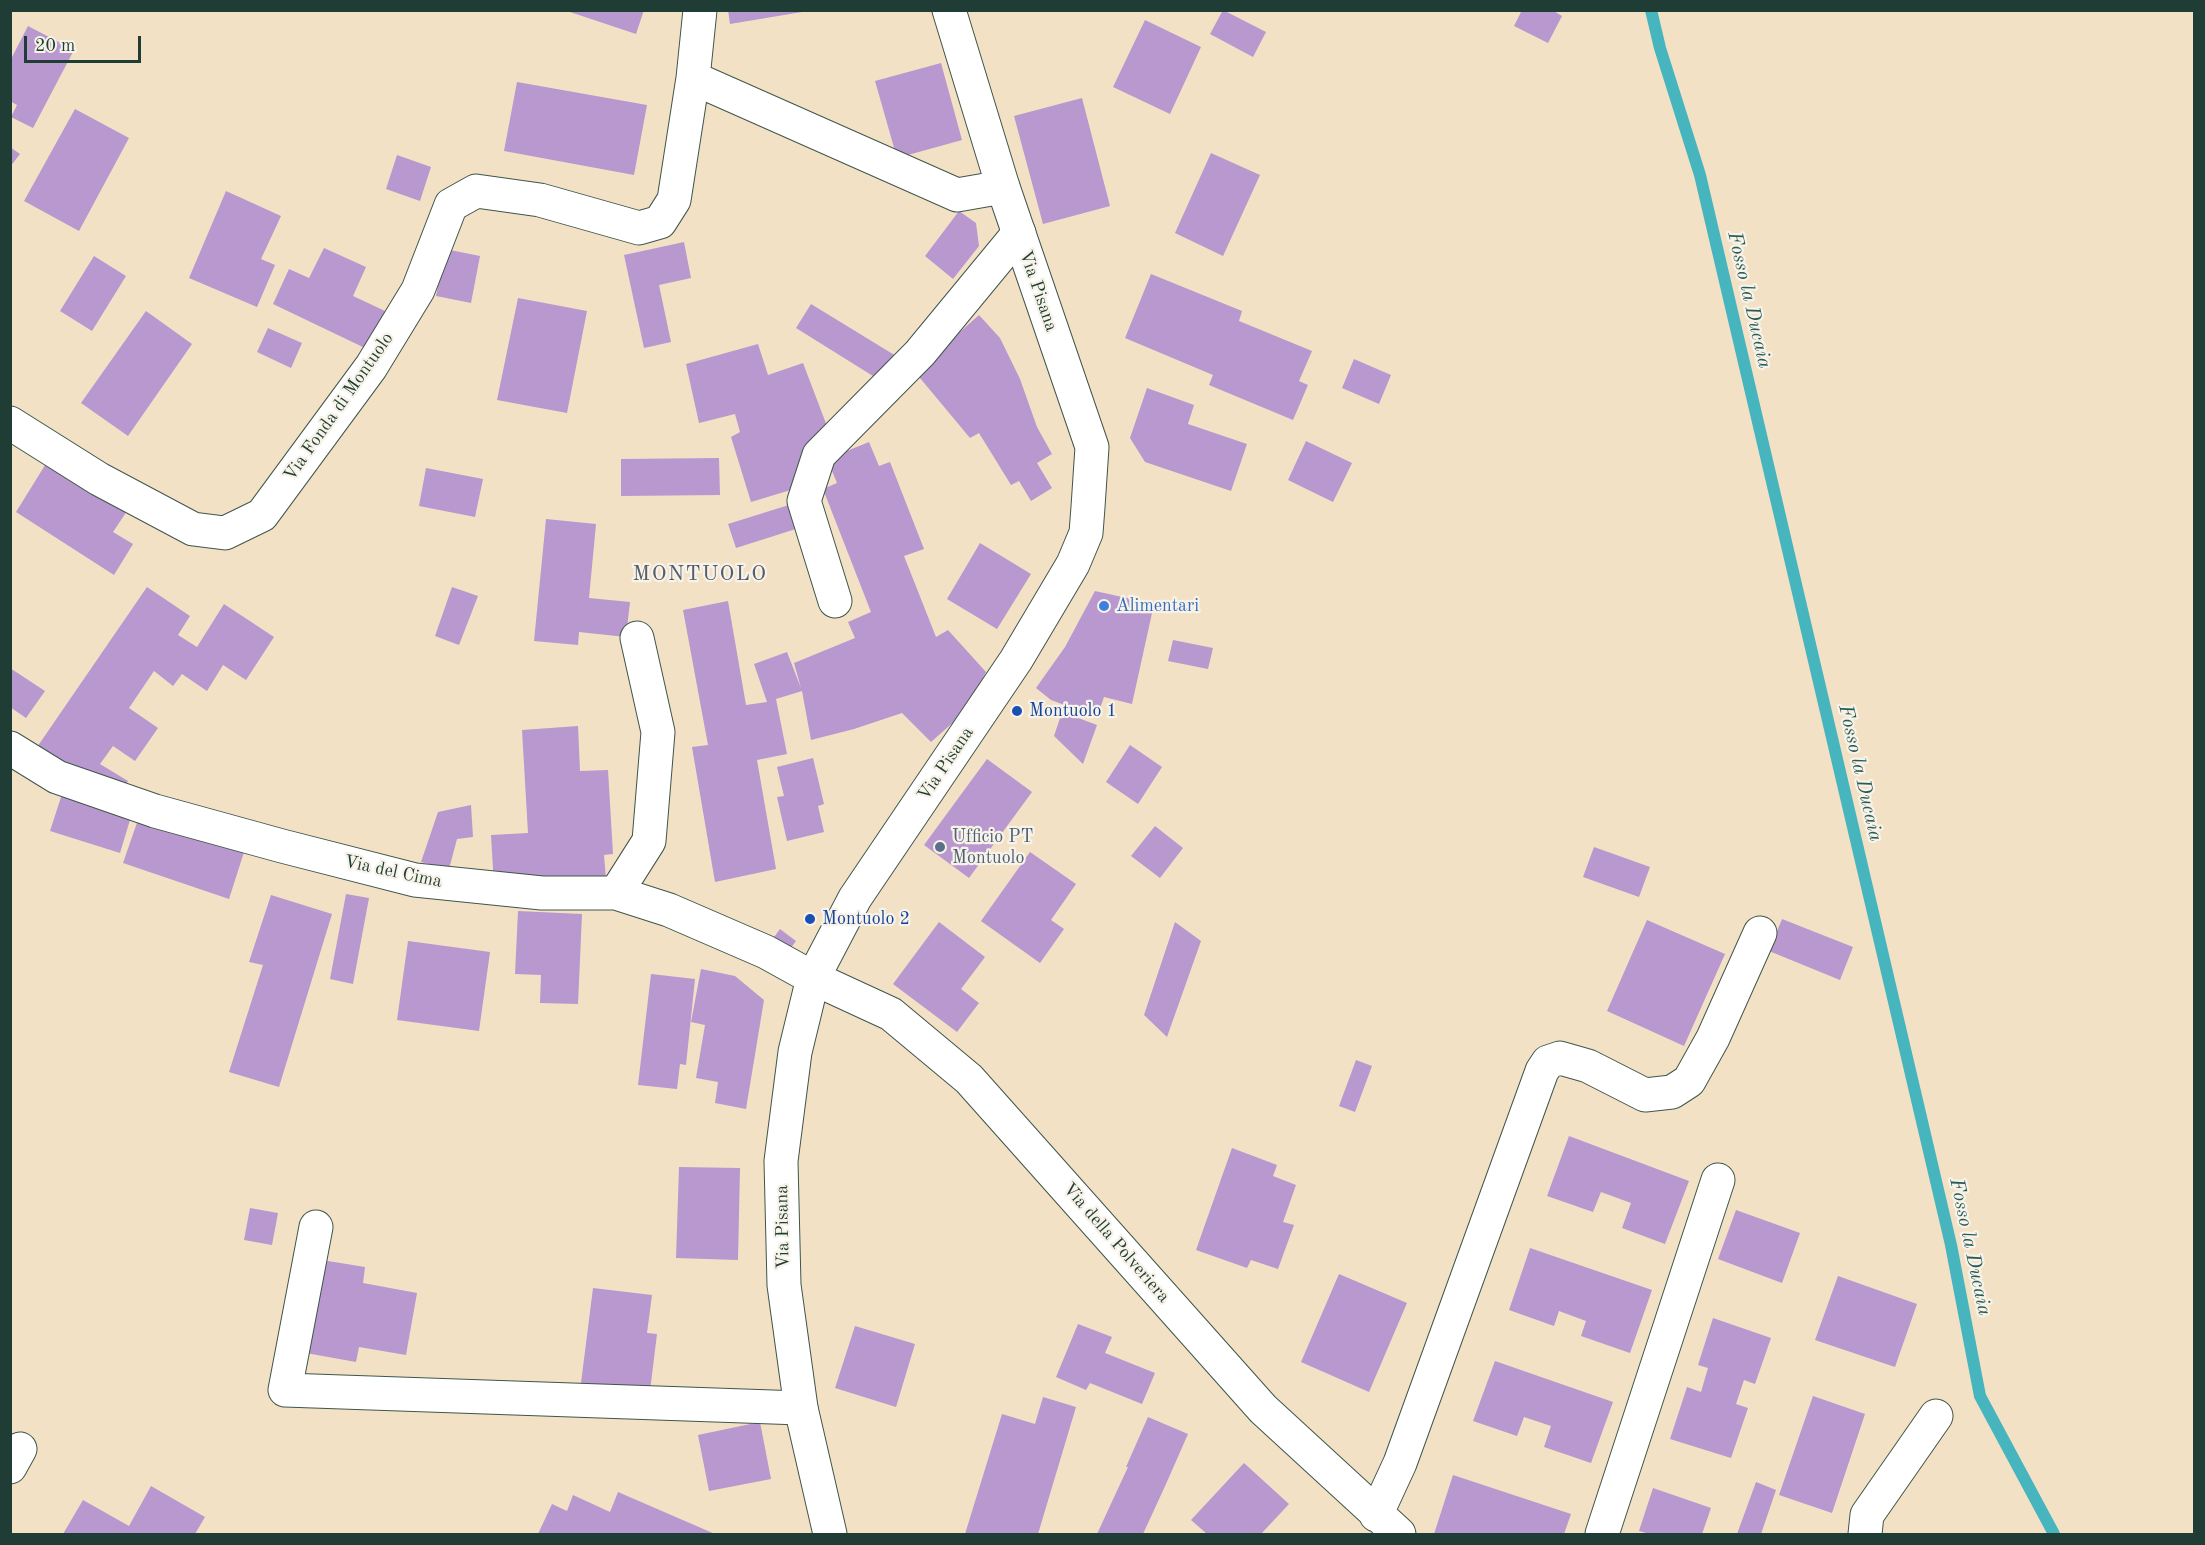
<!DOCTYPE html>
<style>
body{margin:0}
#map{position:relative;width:2205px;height:1545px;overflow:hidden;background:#f3e1c6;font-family:"Old Standard TT",serif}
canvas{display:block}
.frame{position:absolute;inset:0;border:12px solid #1f3d34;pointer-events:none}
.scale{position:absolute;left:24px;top:36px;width:117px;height:27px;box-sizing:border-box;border:3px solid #1f3d34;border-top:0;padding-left:8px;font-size:18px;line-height:21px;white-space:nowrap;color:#1f3d34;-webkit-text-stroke:4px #f7f3e8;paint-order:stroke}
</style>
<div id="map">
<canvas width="2205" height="1545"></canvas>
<div class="frame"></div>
<div class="scale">20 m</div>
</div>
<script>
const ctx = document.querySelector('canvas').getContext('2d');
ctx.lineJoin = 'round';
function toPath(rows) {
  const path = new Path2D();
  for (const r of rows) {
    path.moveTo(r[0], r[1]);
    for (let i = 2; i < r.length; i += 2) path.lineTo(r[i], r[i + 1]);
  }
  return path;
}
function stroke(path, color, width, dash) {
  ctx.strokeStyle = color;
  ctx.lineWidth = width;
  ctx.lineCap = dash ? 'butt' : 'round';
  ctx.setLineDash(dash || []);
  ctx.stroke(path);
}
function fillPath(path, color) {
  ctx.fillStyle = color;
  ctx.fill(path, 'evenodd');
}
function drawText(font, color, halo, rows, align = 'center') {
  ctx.font = font + ' "Old Standard TT",serif';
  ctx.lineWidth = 4.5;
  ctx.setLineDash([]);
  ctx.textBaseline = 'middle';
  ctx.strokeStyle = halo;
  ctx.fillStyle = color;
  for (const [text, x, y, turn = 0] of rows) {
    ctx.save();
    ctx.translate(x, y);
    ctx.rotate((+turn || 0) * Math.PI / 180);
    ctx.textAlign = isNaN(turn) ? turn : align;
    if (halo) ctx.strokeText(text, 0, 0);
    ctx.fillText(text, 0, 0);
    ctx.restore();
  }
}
stroke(toPath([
 [1651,10,1660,48,1700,175,1951,1245,1980,1396,2054,1534]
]), '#46b5be', 12);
fillPath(toPath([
 [564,10,644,10,636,34],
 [728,10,802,10,802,12,730,24],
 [1223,10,1266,32,1253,57,1210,34],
 [1522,10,1552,10,1562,16,1548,43,1514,26],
 [1145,20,1201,47,1170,114,1113,87],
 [28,26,74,50,33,128,11,117,17,105,10,101,10,61],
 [941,63,962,140,897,158,875,81],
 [517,82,647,105,634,175,504,151],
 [1082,98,1110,206,1043,224,1014,116],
 [75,109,129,138,79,231,24,201],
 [10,147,20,154,10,167],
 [1211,153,1260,175,1223,256,1175,233],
 [397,155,431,167,420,201,386,189],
 [226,191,281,216,261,259,275,265,257,307,189,278],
 [959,211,976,223,979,246,953,279,925,256],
 [684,242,691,278,659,285,671,342,644,348,624,255],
 [324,248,366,267,353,296,385,311,367,349,273,304,289,269,309,278],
 [445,249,480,256,471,303,436,296],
 [94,256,126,276,92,331,60,311],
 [1151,274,1242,311,1239,321,1312,351,1299,381,1308,385,1293,420,1209,385,1213,375,1125,338],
 [518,298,587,311,567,413,497,400],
 [811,304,896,356,881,381,796,328],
 [146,311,192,344,128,436,81,403],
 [979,315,1000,338,1020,379,1037,427,1052,454,1037,463,1052,488,1031,501,1019,481,1011,485,979,433,970,438,915,372],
 [268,328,302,343,291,368,257,352],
 [758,344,768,375,803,363,830,434,804,486,751,502,731,437,740,432,735,414,699,423,686,364],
 [1354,359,1391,375,1379,404,1342,388],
 [1147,388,1194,405,1188,424,1247,444,1231,491,1145,462,1130,438],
 [1306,441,1352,463,1333,502,1288,480],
 [869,442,879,466,890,462,924,549,904,556,936,637,948,630,986,672,966,711,931,742,902,713,854,729,811,740,802,691,776,699,787,754,757,760,776,869,715,882,692,747,708,745,683,610,728,601,746,705,767,702,754,664,787,652,801,688,794,663,855,638,848,622,871,612,823,489,837,483,827,459],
 [719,458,720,495,621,496,621,459],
 [47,462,127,511,113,532,133,544,114,575,16,512],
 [426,468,483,479,475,517,419,506],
 [792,504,799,528,736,548,728,524],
 [546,519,596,524,589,598,630,602,626,637,579,632,578,645,534,641],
 [980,543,1031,574,997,629,947,599],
 [147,587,190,616,178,635,197,647,224,604,274,637,246,680,223,665,207,691,182,674,173,686,154,671,129,708,158,728,135,761,113,746,100,764,128,781,121,794,33,753],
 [452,587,478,596,459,645,435,636],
 [1095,591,1154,604,1132,704,1104,697,1097,717,1051,700,1036,688,1065,647],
 [1173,640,1213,648,1208,669,1168,661],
 [10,668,45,691,26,718,10,707],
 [1062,712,1097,725,1083,764,1054,736],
 [578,726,580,771,608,770,613,854,604,855,606,879,494,886,491,835,528,833,522,730],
 [1130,745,1162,767,1138,804,1106,782],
 [813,758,824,804,818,806,824,832,787,841,777,797,784,796,777,767],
 [987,759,1032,792,969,878,924,845],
 [64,788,133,810,120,853,50,831],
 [471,805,473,837,457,839,449,869,421,862,438,812],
 [140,814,245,849,229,899,123,863],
 [1155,826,1183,848,1160,878,1131,856],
 [1594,847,1650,867,1639,897,1583,877],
 [1030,852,1076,884,1051,920,1064,929,1040,963,981,921],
 [346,894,369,898,353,984,330,979],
 [271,895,332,914,279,1087,229,1072,263,965,249,962],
 [518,911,582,914,578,1004,540,1003,541,975,515,974],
 [1782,919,1853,947,1840,980,1769,951],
 [1647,920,1725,954,1684,1046,1607,1011],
 [939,922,985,957,961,989,979,1003,957,1032,893,984],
 [1175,922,1201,941,1167,1037,1144,1015],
 [780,929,796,941,785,956,769,944],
 [408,941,490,952,479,1031,397,1020],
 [701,969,735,976,764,1000,746,1109,715,1103,718,1082,696,1078,705,1025,691,1022],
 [651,974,695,979,686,1065,680,1064,677,1089,638,1085],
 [1356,1060,1372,1066,1355,1112,1339,1106],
 [1569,1136,1689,1181,1665,1244,1622,1228,1631,1203,1601,1192,1593,1212,1547,1196],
 [1232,1148,1277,1165,1273,1176,1296,1185,1283,1222,1294,1225,1278,1269,1251,1260,1247,1268,1196,1250],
 [679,1167,740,1168,738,1260,676,1258],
 [250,1208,278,1213,272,1245,244,1240],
 [1736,1210,1800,1233,1782,1283,1718,1259],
 [1530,1248,1652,1290,1630,1353,1581,1336,1586,1321,1559,1311,1554,1326,1509,1310],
 [322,1260,365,1267,363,1283,417,1293,406,1355,359,1347,356,1362,306,1353],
 [1339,1274,1407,1303,1369,1392,1301,1362],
 [1838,1276,1917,1304,1895,1367,1815,1340],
 [593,1288,652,1295,647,1333,657,1334,650,1391,581,1383],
 [1713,1318,1771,1338,1755,1384,1744,1380,1736,1404,1748,1408,1731,1458,1670,1439,1687,1387,1701,1392,1708,1368,1698,1365],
 [1078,1324,1112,1337,1105,1353,1155,1373,1142,1404,1090,1383,1086,1390,1056,1377],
 [855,1326,915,1344,896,1407,835,1388],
 [1495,1361,1613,1402,1591,1463,1544,1447,1551,1426,1524,1417,1517,1436,1473,1421],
 [1813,1396,1865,1414,1832,1513,1779,1495],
 [1043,1397,1076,1407,1038,1534,965,1534,1002,1414,1035,1424],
 [1148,1417,1188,1434,1166,1484,1143,1534,1097,1534,1128,1467,1126,1467],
 [760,1422,771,1479,709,1491,698,1435],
 [1244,1463,1289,1504,1261,1534,1207,1534,1191,1520],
 [1453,1475,1571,1514,1564,1534,1434,1534],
 [1756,1482,1776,1490,1761,1534,1737,1534],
 [151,1486,205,1517,195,1534,63,1534,83,1500,129,1526],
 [1653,1488,1711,1508,1702,1534,1650,1534,1639,1531],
 [618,1492,715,1534,538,1534,552,1504,567,1511,573,1495,610,1512]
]), '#b997cf');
const minor = toPath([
 [693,78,957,195,1003,187],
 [10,423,99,479,193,529,225,533,262,515,371,367,418,290,451,205,476,191,540,200,639,228,660,222,674,200,693,78,700,10],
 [835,601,804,501,819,455,920,353,1019,233],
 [10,748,57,777,155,811,282,846,415,880,542,893,616,893,669,910,766,952,813,978,891,1014,969,1079,1263,1409,1399,1534],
 [616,893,649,841,658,732,637,638],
 [316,1227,285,1390,801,1408],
 [10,1467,20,1449],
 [1376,1515,1400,1463,1542,1071,1548,1062,1560,1058,1588,1066,1645,1095,1672,1092,1689,1081,1713,1038,1760,933],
 [1602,1534,1718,1180],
 [1865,1534,1867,1515,1936,1416]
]);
const major = toPath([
 [830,1534,801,1408,784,1285,781,1161,795,1052,813,978,855,898,1016,660,1073,564,1086,533,1088,507,1092,447,1003,187,949,10]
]);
stroke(minor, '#3f564a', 35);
stroke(major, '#3f564a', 35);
stroke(minor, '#fff', 33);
stroke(major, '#fff', 33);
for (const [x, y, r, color] of [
 [1104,606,6,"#3f7fe0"],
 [1017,711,6,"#1a4fb4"],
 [940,847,6,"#5c6f8a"],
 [810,919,6,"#1a4fb4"]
]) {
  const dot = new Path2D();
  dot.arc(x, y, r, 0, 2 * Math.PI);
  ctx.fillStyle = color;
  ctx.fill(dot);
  stroke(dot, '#f7f3e8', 2);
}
drawText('18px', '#1f3d34', '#f7f3e8', [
 ["Via Pisana",1038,291,71],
 ["Via Fonda di Montuolo",339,407,-55],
 ["Via Pisana",946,764,-56],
 ["Via del Cima",393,872,12],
 ["Via Pisana",783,1227,-91],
 ["Via della Polveriera",1116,1243,49]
]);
drawText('18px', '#366cbe', '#f7f3e8', [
 ["Alimentari",1116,606]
], 'left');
drawText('18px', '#164399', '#f7f3e8', [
 ["Montuolo 1",1029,711],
 ["Montuolo 2",822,919]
], 'left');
drawText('18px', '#4e5e75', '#f7f3e8', [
 ["Ufficio PT",952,837],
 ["Montuolo",952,858]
], 'left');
drawText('italic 20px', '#295b56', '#f7f3e8', [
 ["Fosso la Ducaia",1749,300,77],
 ["Fosso la Ducaia",1860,773,77],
 ["Fosso la Ducaia",1970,1247,78]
]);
ctx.letterSpacing = '1.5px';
drawText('21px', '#555c6a', '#f7f3e8', [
 ["MONTUOLO",700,574]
]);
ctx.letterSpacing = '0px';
</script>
